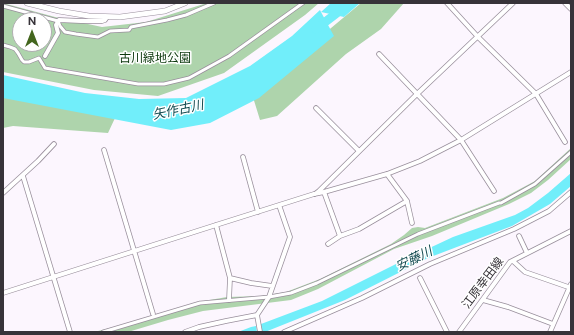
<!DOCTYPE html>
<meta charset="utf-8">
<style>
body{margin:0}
#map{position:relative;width:574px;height:335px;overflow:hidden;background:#fcf6fe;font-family:"Public Sans",sans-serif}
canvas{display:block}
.frame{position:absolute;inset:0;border:4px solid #373339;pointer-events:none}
.north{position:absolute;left:12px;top:12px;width:40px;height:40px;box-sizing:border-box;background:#fff;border:1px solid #afadb0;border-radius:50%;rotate:0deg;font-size:11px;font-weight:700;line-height:16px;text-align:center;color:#373339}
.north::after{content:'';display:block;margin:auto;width:14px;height:18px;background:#43661e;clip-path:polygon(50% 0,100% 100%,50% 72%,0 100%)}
</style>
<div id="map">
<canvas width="574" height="335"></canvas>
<div class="frame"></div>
<div class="north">N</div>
</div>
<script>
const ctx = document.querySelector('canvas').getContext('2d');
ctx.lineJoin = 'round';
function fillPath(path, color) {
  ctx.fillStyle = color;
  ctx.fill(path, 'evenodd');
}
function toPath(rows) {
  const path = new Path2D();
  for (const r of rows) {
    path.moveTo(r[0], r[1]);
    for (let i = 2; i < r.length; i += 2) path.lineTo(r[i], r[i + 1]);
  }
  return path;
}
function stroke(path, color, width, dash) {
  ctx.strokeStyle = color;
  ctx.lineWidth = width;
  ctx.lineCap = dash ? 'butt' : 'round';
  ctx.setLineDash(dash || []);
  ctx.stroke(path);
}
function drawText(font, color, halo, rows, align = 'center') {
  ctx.font = font + ' "Public Sans","Noto Sans JP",sans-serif';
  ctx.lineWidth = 3;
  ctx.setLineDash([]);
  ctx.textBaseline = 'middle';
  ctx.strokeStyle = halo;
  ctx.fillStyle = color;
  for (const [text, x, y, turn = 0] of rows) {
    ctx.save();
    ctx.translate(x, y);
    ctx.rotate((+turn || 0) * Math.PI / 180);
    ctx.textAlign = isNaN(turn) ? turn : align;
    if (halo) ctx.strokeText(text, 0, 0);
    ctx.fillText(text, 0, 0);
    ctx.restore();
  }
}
fillPath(toPath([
 [3,3,55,17,102,27,146,22,207,3,319,3,305,15,224,73,158,96,94,90,3,72],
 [20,20,44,20,44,44,20,44],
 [361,3,404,3,381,29,346,54,277,116,260,120,252,94],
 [3,91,115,118,108,133,13,126,3,128],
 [571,148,571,159,548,180,531,193,509,204,432,236,394,249,318,289,291,300,203,311,168,320,128,332,94,332,126,324,198,302,227,297,261,296,286,292,320,279,391,244,404,235,412,228,418,227,425,228,503,198,535,181]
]), '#aed4ac');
fillPath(toPath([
 [331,3,360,3,344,17,321,12,334,36,259,98,210,123,171,130,3,98,3,75,85,93,139,99,186,98,250,66,292,36,320,10,321,12],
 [571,173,571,186,550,204,512,226,428,258,345,300,265,332,262,332,261,324,322,301,406,259,453,237,515,215,528,208,548,193],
 [256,326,257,332,238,332,251,327]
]), '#71eefa');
stroke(toPath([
 [316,29,350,3]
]), '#71eefa', 9);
const pedestrian = toPath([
 [3,6,58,21,60,26,65,32,76,34,98,37,110,31,129,30,131,27,167,20,186,15,214,3],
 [3,45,10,47,15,49,18,53,22,60,24,62,29,62,39,58,45,68,138,84,164,84,189,78,229,56,303,3],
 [103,332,200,303,269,297,291,293,317,283,418,234,499,203,501,203,535,184,571,152]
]);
const minor = toPath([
 [447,3,478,37,536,94,565,142],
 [565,3,571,9],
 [379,54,461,140,494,191],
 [45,56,58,33,56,25,59,20,81,21,102,21,105,20,107,17],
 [316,108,359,151],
 [104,150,153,314],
 [243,157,258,212],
 [387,174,407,201,412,223],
 [23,176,70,332],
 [324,192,340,236],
 [3,193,38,161,54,144],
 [315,194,319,191,417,94,513,3],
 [216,225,230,278],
 [519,236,527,253],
 [328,244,340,236,359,229,407,201],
 [513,261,525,272,571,288],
 [420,278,447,332],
 [3,293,216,225,314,194,324,192,387,174,420,161,461,140,571,72],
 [229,300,230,278,251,283,272,286],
 [483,300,508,307,553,324],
 [185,332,199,327,226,321,257,315],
 [260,332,257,315,269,297,290,237,279,205],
 [284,332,362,298,430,264,514,229,549,211,571,192],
 [459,332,510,262,571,231],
 [550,332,571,284]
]);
const tertiary = toPath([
 [27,3,59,11,89,16,120,17,165,11,185,3]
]);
stroke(pedestrian, '#998f9c', 4.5);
stroke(minor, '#998f9c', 5.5);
stroke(tertiary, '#998f9c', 6);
stroke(pedestrian, '#fff', 3);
stroke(minor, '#fff', 4);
stroke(tertiary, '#fff', 5);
drawText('12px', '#0c380d', '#fff', [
 ["古川緑地公園",155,58]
]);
drawText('12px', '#373339', '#fff', [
 ["江原幸田線",483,283,-53]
]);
drawText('italic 13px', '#10494e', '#fff', [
 ["矢作古川",178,110,-12],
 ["安藤川",414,259,-26]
]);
</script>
